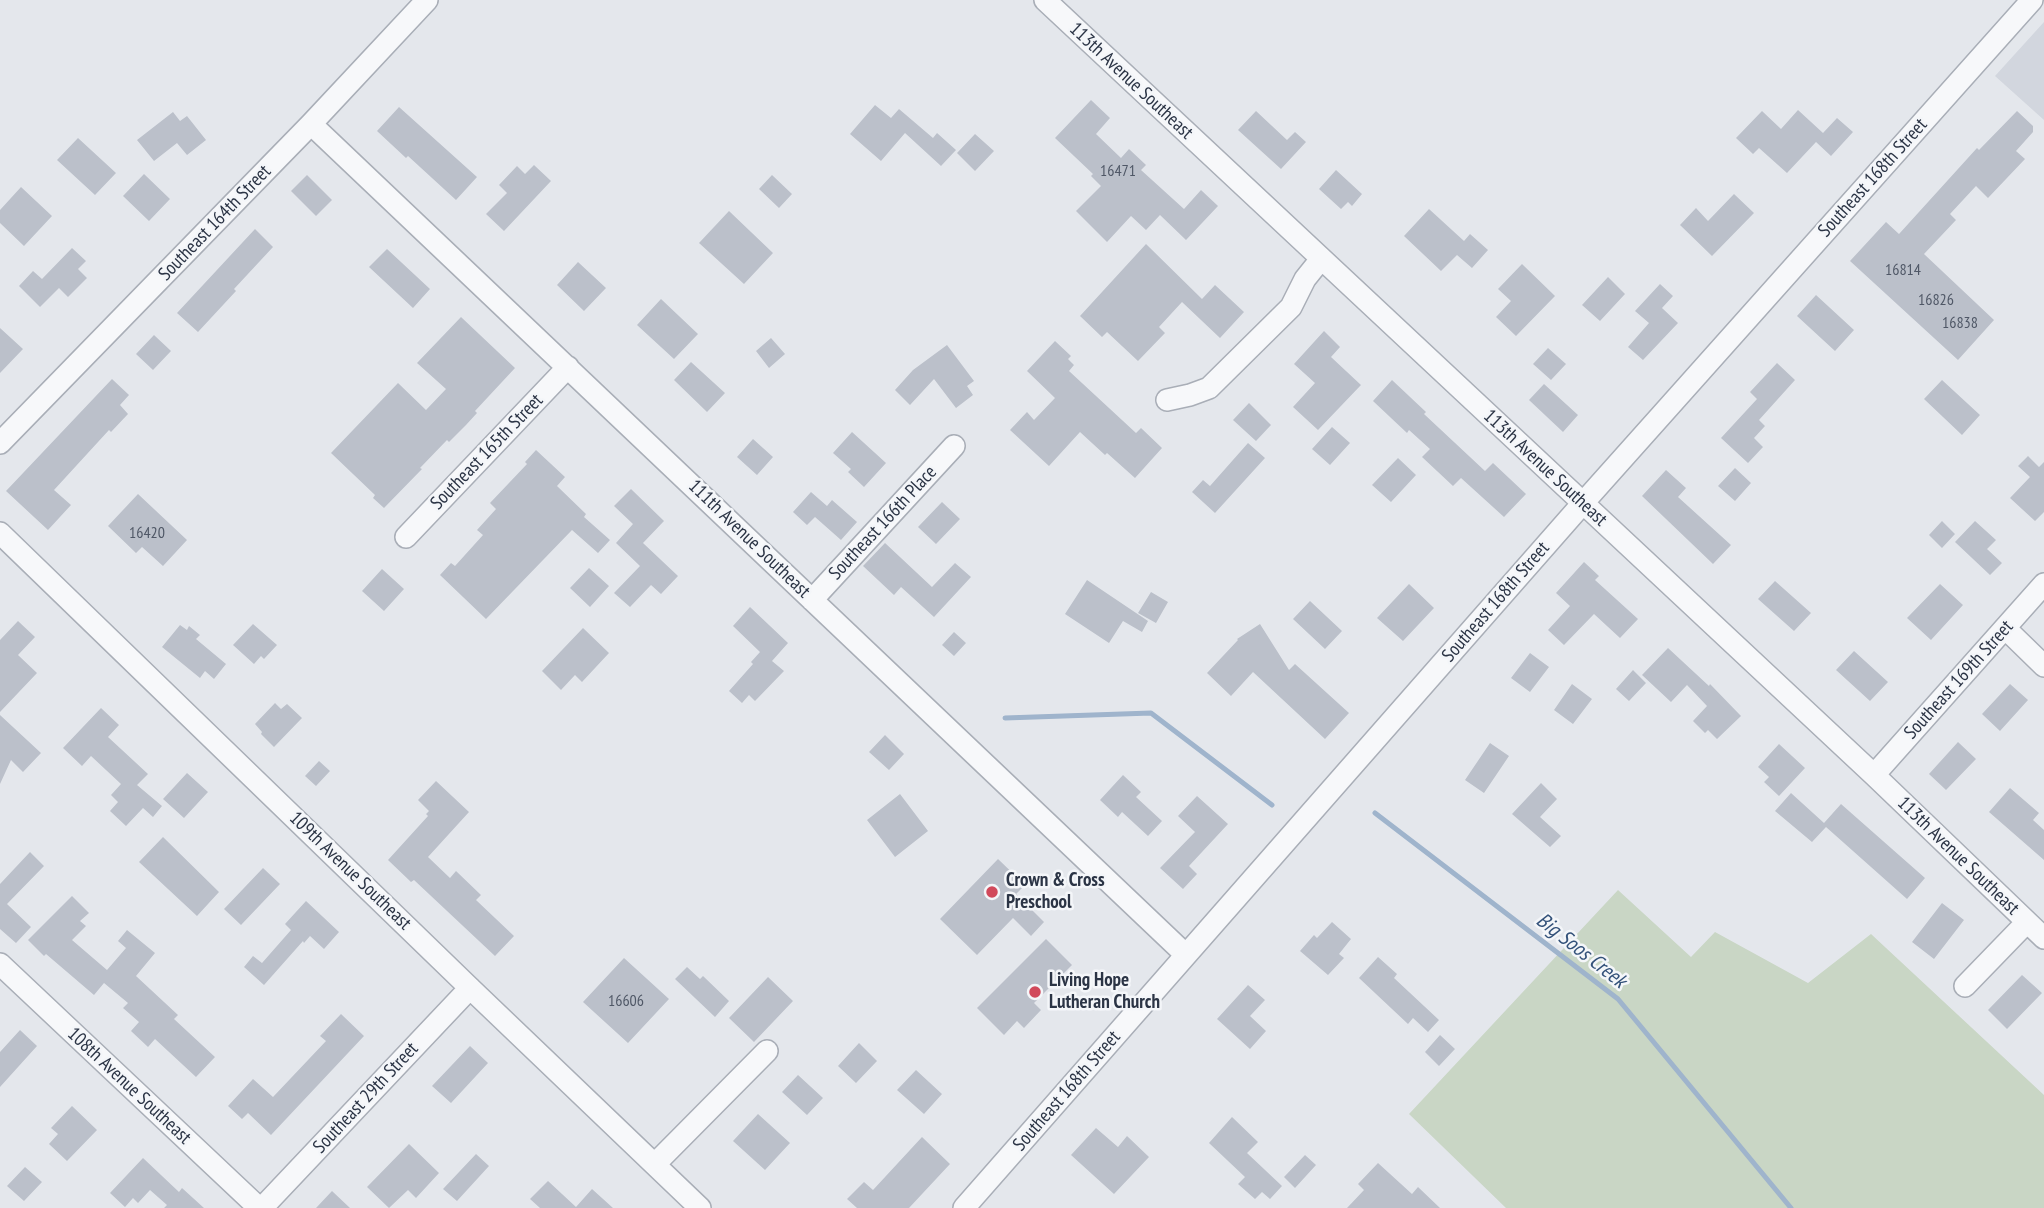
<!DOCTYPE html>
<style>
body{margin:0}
canvas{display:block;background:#e4e7ec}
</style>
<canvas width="2044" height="1208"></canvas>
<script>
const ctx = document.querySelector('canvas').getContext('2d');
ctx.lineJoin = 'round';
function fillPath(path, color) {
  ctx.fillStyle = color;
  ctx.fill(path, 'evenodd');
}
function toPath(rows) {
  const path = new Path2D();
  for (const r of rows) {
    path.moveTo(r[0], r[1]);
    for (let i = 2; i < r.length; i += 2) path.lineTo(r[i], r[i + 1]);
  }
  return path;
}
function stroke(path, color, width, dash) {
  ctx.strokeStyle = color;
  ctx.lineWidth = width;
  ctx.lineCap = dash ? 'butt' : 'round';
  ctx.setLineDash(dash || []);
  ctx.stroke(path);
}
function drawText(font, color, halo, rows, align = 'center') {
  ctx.font = font + ' "PT Sans Narrow",sans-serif';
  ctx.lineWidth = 5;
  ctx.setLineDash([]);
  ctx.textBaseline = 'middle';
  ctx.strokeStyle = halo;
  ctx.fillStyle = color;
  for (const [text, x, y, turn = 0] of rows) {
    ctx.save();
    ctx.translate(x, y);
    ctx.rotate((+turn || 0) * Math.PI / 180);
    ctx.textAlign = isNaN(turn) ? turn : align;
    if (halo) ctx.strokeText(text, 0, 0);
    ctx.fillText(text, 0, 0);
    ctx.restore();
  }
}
fillPath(toPath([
 [2044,22,2044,120,1995,76]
]), '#d2d6de');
fillPath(toPath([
 [1618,890,1691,957,1715,932,1808,983,1871,934,2044,1095,2044,1208,1506,1208,1409,1114]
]), '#c9d6c5');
stroke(toPath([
 [1005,718,1151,713,1272,805],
 [1375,813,1618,999,1791,1208]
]), '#9fb4cc', 5);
fillPath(toPath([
 [1091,100,1110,118,1096,134,1121,158,1129,149,1146,165,1141,170,1184,209,1201,190,1218,206,1186,240,1160,215,1146,230,1131,216,1107,242,1076,211,1101,186,1091,176,1093,174,1055,138],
 [875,105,891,118,899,109,933,138,937,133,956,150,941,166,905,133,881,161,850,134],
 [399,107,477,177,456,200,408,156,406,158,377,131],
 [1798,110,1823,133,1837,118,1853,132,1831,156,1816,142,1787,173,1759,148,1753,154,1736,138,1762,111,1781,129],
 [1256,111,1287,140,1295,132,1306,142,1281,169,1238,130],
 [2017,111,2033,126,2033,132,2016,151,2025,159,1988,198,1976,186,1950,214,1956,220,1924,254,1994,320,1958,360,1850,261,1886,222,1899,234,1977,148,1979,150],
 [173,112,180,121,187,116,206,140,187,155,177,143,154,161,137,140],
 [975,134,994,151,975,171,957,153],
 [78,138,116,173,95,195,57,160],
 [534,165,551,181,504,231,486,214,507,193,499,185,517,166,525,174],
 [1336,170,1362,194,1352,206,1348,202,1341,209,1319,189],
 [144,174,170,199,149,221,123,196],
 [307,175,332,200,316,216,291,191],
 [772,175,792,194,779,208,759,189],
 [21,187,52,216,24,246,0,223,0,210],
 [1734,194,1754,213,1712,256,1680,225,1696,208,1708,221],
 [1429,209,1464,241,1470,234,1488,250,1472,268,1457,255,1441,271,1404,236],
 [729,211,773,253,744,284,699,243],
 [255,229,273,247,234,289,236,291,198,332,177,313],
 [1146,244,1202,299,1215,285,1244,312,1220,338,1182,302,1159,327,1165,333,1138,361,1107,332,1102,337,1080,316],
 [72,248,86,261,78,269,87,278,68,297,59,288,40,307,19,286,33,271,42,279],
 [387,249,430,289,413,308,369,267],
 [578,262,606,288,584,311,557,285],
 [1522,264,1555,296,1516,336,1496,317,1511,301,1498,289],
 [1608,277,1625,294,1600,321,1582,305],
 [1660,284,1673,296,1662,308,1678,323,1643,360,1628,347,1649,323,1635,311],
 [1816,295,1854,330,1835,351,1797,316],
 [661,299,698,334,674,359,637,325],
 [461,317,515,368,475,411,477,413,466,425,449,442,447,440,420,468,422,469,384,508,373,498,375,495,331,453,398,383,426,410,446,389,417,363],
 [0,328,23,349,0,373],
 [1324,331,1340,347,1331,357,1361,385,1318,430,1293,407,1315,383,1294,364],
 [154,335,171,351,153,370,136,354],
 [771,338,785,354,769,368,756,351],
 [1055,341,1071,356,1068,359,1074,365,1069,371,1136,433,1141,428,1162,448,1135,478,1107,453,1105,455,1080,432,1049,466,1010,430,1027,412,1034,420,1055,398,1027,371],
 [947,345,974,381,967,386,973,395,956,408,934,379,910,405,895,390,913,370],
 [1548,348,1566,364,1551,380,1533,364],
 [691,362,725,393,707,412,674,380],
 [1777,363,1795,380,1759,420,1765,426,1754,438,1763,447,1748,463,1721,438,1757,399,1750,392],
 [112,379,129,395,120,405,128,414,111,432,109,430,54,490,71,505,48,530,6,491],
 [1392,380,1426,412,1424,414,1485,471,1493,463,1526,494,1504,517,1461,478,1453,486,1422,457,1430,449,1409,430,1407,433,1373,401],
 [1942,380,1980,415,1962,435,1924,399],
 [1544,384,1578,415,1563,432,1529,400],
 [1249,403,1271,425,1256,441,1233,420],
 [1332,427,1350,443,1330,465,1312,449],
 [852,432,886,463,864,487,848,472,851,469,833,453],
 [753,439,773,457,757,475,737,457],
 [1248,443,1265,458,1215,513,1192,492,1203,480,1210,486],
 [536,450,565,477,557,486,586,514,584,517,610,540,598,553,572,530,486,619,440,575,451,563,455,566,483,535,477,530,496,509,490,503,527,464,525,462],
 [2028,456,2039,467,2044,462,2044,512,2035,521,2010,498,2030,477,2018,466],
 [1398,458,1416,475,1391,502,1372,485],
 [1735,468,1751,483,1735,501,1718,486],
 [1666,470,1686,488,1678,497,1731,545,1713,564,1642,496],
 [631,489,664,521,643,543,678,576,661,594,651,585,630,607,614,593,640,566,616,543,633,524,614,506],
 [811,492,827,506,832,500,857,522,841,540,815,517,807,525,793,512],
 [138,494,187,540,163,566,142,547,136,553,108,526],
 [942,502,960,519,936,544,918,527],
 [1942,521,1955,534,1942,548,1929,535],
 [1975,521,1996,540,1987,549,2002,563,1990,575,1955,542],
 [885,543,932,587,955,563,971,577,934,617,901,587,894,595,863,566],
 [1584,562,1599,576,1595,580,1638,619,1620,638,1594,614,1564,645,1548,630,1570,606,1556,593],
 [589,568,609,586,590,607,570,588],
 [382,569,404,589,384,611,362,591],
 [1087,580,1148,621,1142,632,1123,621,1109,643,1065,614],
 [1775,581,1811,613,1794,631,1758,599],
 [1409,584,1434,608,1403,641,1377,618],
 [1940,584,1963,605,1931,640,1907,618],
 [1151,592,1168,602,1156,623,1138,613],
 [1310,601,1342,631,1325,649,1293,619],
 [750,607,788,643,772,661,784,671,755,701,749,695,742,703,729,691,753,664,751,662,760,652,733,626],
 [18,621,35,637,18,655,37,673,0,712,0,640],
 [253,624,277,645,264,659,261,656,254,664,233,645],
 [1260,624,1289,670,1295,664,1349,713,1325,739,1253,672,1231,696,1207,673,1238,640,1237,639],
 [180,625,187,630,189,626,200,635,196,639,226,664,214,679,205,671,200,678,162,647],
 [583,628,609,653,582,682,575,675,561,690,542,671],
 [954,632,966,643,954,656,942,645],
 [1668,648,1709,686,1710,684,1741,716,1717,739,1708,730,1705,733,1693,721,1707,706,1687,685,1671,702,1642,675],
 [1854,651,1888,682,1870,701,1836,670],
 [1530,653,1549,667,1530,692,1511,678],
 [1633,670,1646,683,1629,701,1616,689],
 [1572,684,1592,699,1573,724,1554,710],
 [2010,684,2028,700,2000,731,1982,714],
 [275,703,281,709,287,704,302,718,274,747,261,734,262,732,255,724],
 [101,708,119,725,108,737,148,774,137,785,162,806,153,817,143,808,126,826,110,811,118,802,111,795,121,784,91,756,82,766,63,748],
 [0,715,41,753,23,772,11,760,0,784],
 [885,735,904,754,889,770,869,752],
 [1958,742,1976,759,1946,790,1929,774],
 [1490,743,1509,756,1484,793,1465,780],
 [1779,744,1805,768,1779,796,1764,782,1769,777,1758,767],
 [319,761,330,771,316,786,305,776],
 [187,773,208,792,184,818,163,799],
 [1123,775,1141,792,1136,797,1162,821,1148,836,1122,812,1118,817,1100,800],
 [436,781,469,812,428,857,450,878,456,871,481,895,476,900,514,936,495,956,414,880,411,882,388,860,428,816,426,814,429,811,418,800],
 [1541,783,1557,799,1540,817,1561,836,1550,847,1512,814],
 [2010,788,2039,813,2033,820,2044,830,2044,860,1989,812],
 [1791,793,1824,823,1841,804,1925,878,1907,899,1826,827,1812,842,1775,811],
 [900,794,928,831,895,857,867,820],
 [1197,796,1228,824,1189,866,1197,874,1183,889,1160,868,1195,832,1178,816],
 [163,837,219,892,197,916,139,862],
 [30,852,44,866,7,904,31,927,16,943,0,929,0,884],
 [998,859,1025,885,1016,894,1044,922,1031,936,1013,918,977,955,940,919],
 [263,868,280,884,241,925,224,909],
 [72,896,89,913,80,921,86,926,72,940,107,970,126,948,118,941,127,930,155,953,136,976,178,1015,174,1019,215,1057,196,1077,155,1039,148,1047,131,1031,139,1022,123,1008,128,1003,104,983,94,995,46,954,44,956,28,940],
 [306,901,339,932,324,949,310,936,304,943,303,941,264,985,244,967,253,956,262,963,291,930,285,924],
 [1942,903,1964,920,1934,959,1912,942],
 [1332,922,1351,939,1339,954,1344,958,1328,975,1300,951,1314,935,1317,938],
 [1046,939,1072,965,1034,1003,1041,1010,1024,1028,1017,1021,1004,1035,977,1008],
 [1378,957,1397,974,1394,978,1439,1020,1428,1032,1413,1018,1408,1024,1359,978],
 [624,958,669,999,628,1043,583,1002],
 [687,967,700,979,703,976,729,1001,715,1017,675,979],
 [2022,975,2042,993,2007,1029,1988,1010],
 [768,977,793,1001,754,1042,729,1018],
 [1248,985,1265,1000,1250,1016,1266,1031,1250,1049,1217,1019],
 [341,1014,364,1036,271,1135,248,1113,242,1119,228,1106,253,1079,273,1097,326,1041,320,1036],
 [20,1030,37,1046,0,1087,0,1052],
 [1440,1035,1455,1049,1439,1066,1425,1052],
 [859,1043,877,1061,856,1083,838,1066],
 [470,1046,488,1063,451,1103,432,1086],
 [916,1070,942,1094,924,1114,897,1090],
 [798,1075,823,1098,807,1115,782,1092],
 [72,1106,97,1130,67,1161,49,1144,58,1134,51,1128],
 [758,1114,790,1143,765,1170,733,1141],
 [1232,1117,1258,1142,1247,1153,1282,1186,1270,1199,1262,1192,1255,1199,1238,1184,1245,1177,1209,1143],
 [1096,1128,1118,1147,1127,1136,1149,1157,1114,1194,1071,1155],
 [922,1137,950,1164,909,1208,857,1208,847,1199,864,1182,873,1190],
 [409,1144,439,1173,416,1198,408,1190,389,1208,367,1187],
 [476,1154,489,1166,457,1201,443,1189],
 [1305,1155,1316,1165,1295,1188,1284,1177],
 [143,1158,179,1192,182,1188,204,1208,164,1208,167,1205,150,1190,138,1203,133,1198,125,1207,110,1193],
 [1378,1163,1412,1194,1418,1187,1440,1208,1347,1208,1364,1190,1358,1184],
 [25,1167,42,1182,24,1201,7,1186],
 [548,1181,576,1207,592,1189,613,1208,540,1208,530,1199],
 [332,1191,350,1208,316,1208]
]), '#bbc0ca');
const minor = toPath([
 [1045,0,1874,775,2044,938],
 [311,124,1186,955],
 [1167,400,1190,395,1209,388,1291,307,1305,279,1321,259],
 [0,443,311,124,427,0],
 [0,533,470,988,700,1208],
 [406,537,568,367],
 [812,600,954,446],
 [2005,628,2044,666],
 [1874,775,2044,584],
 [0,964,259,1208],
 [1965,986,2027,922],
 [655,1164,767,1051],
 [262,1208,470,988],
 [964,1208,1583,503,2032,0]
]);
stroke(minor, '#a9aeb7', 24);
stroke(minor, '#f7f8fa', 21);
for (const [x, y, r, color] of [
 [992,892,7,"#d1495b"],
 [1035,992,7,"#d1495b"]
]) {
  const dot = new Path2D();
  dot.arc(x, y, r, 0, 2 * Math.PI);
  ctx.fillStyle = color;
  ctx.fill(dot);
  stroke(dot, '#f4f6f9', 2.5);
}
drawText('16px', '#4f5766', null, [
 ["16471",1118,171],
 ["16814",1903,270],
 ["16826",1936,300],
 ["16838",1960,323],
 ["16420",147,533],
 ["16606",626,1001]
]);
drawText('19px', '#2b3445', '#f4f6f9', [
 ["113th Avenue Southeast",1131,81,43],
 ["Southeast 168th Street",1873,178,-48],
 ["Southeast 164th Street",215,223,-46],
 ["Southeast 165th Street",487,452,-46],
 ["113th Avenue Southeast",1545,468,43],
 ["Southeast 166th Place",883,523,-47],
 ["111th Avenue Southeast",749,539,44],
 ["Southeast 168th Street",1496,602,-49],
 ["Southeast 169th Street",1959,680,-48],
 ["113th Avenue Southeast",1958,856,44],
 ["109th Avenue Southeast",350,871,44],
 ["108th Avenue Southeast",129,1086,43],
 ["Southeast 168th Street",1067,1091,-49],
 ["Southeast 29th Street",366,1098,-47]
]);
drawText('bold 19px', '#2b3445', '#f4f6f9', [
 ["Crown & Cross",1006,881],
 ["Preschool",1006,903],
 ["Living Hope",1049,981],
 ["Lutheran Church",1049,1003]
], 'left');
drawText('italic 21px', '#34527a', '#f4f6f9', [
 ["Big Soos Creek",1581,951,38]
]);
</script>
